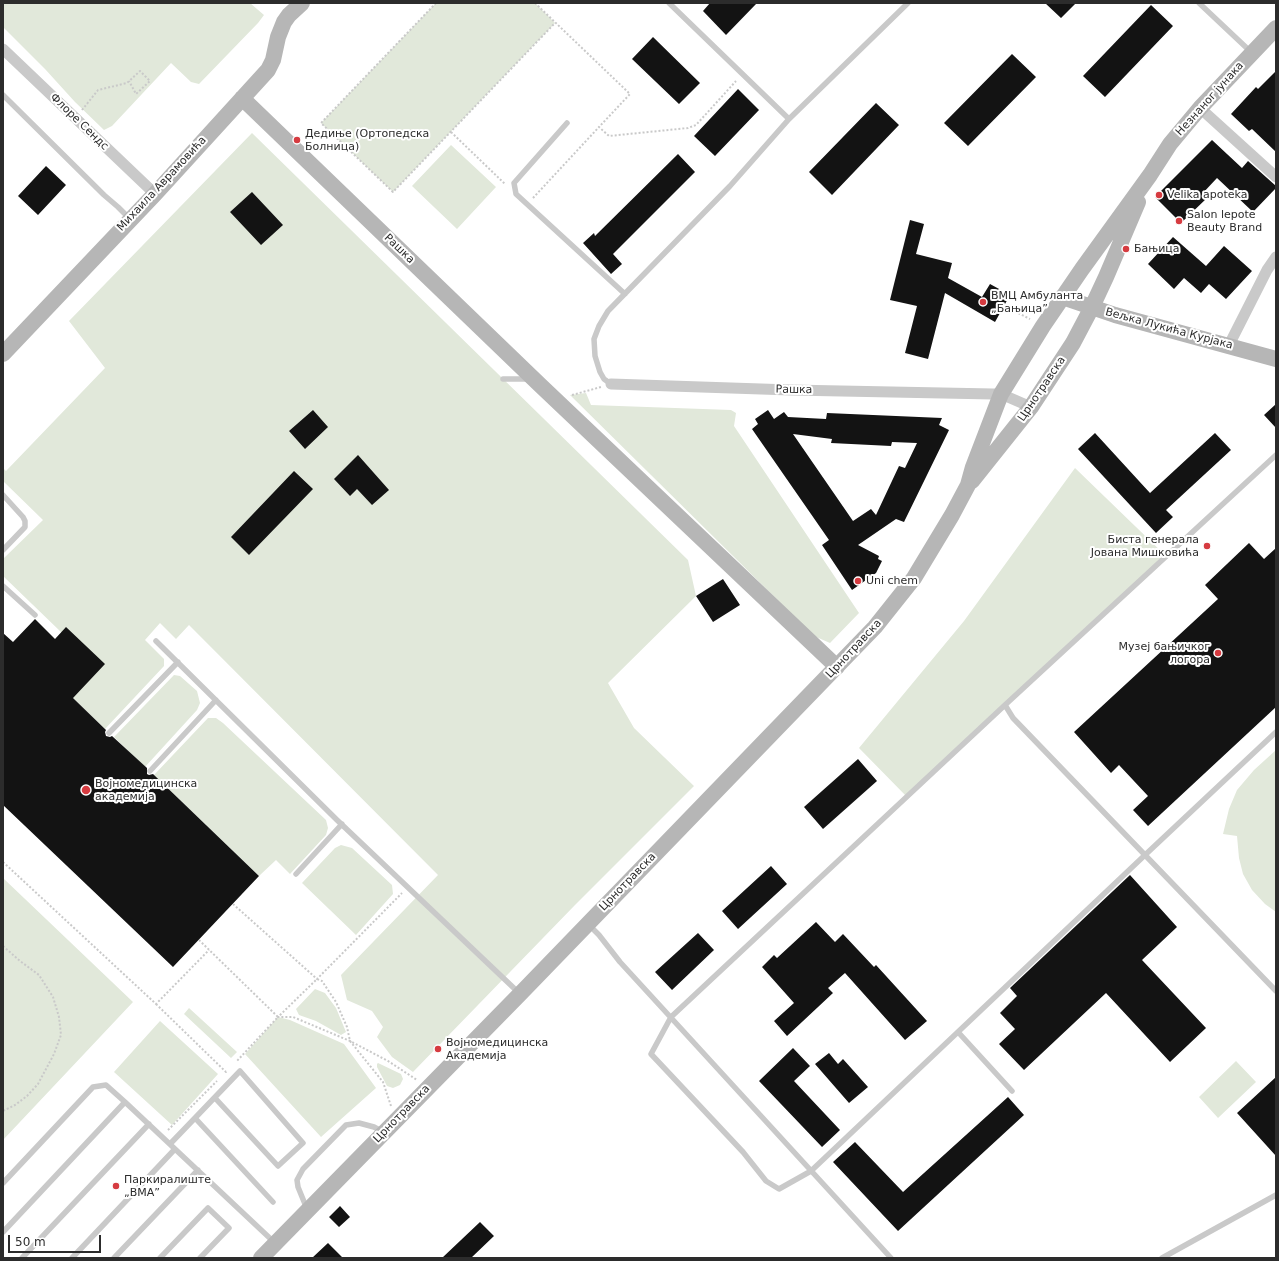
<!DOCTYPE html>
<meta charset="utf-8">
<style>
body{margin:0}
#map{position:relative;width:1279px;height:1261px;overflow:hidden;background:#fff;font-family:"DejaVu Sans",sans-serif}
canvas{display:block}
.frame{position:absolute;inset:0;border:4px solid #2c2c2c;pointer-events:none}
.scale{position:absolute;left:8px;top:1235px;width:93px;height:18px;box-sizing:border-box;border:2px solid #2c2c2c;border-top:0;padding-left:5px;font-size:12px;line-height:14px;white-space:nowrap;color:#2c2c2c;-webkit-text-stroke:3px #fff;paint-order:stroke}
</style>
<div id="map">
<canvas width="1279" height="1261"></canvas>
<div class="frame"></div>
<div class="scale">50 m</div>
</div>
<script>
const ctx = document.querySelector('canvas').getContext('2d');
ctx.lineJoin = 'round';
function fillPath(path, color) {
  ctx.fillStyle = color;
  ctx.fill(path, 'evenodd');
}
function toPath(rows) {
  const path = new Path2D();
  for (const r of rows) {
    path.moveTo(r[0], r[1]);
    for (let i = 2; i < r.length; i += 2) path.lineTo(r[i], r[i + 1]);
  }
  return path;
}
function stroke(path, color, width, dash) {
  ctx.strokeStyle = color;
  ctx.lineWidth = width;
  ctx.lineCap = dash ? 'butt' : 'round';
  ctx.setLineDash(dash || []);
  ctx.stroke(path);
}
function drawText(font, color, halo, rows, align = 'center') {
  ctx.font = font + ' "DejaVu Sans",sans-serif';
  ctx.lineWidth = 4;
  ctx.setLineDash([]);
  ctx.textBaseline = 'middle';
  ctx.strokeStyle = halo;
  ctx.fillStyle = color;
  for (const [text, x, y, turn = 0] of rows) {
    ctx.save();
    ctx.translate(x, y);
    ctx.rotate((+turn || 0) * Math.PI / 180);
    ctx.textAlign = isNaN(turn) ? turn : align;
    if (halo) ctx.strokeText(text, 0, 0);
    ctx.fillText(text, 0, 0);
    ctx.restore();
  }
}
fillPath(toPath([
 [3,3,250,3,264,15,258,23,199,84,191,82,171,63,112,126,104,130,75,102,45,69,3,27],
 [436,3,535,3,555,23,393,192,321,123],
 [252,133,688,560,696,596,608,683,634,728,694,786,575,905,413,1072,392,1057,377,1037,383,1027,372,1011,347,1000,341,975,438,875,189,625,176,639,160,623,145,640,164,659,164,666,105,729,73,698,61,632,3,576,3,559,43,520,3,481,3,468,6,471,105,368,69,321],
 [451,145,496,187,457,229,412,186],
 [586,393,591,405,731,410,736,413,734,426,859,613,830,643,814,636,570,395],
 [1075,468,1166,556,907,797,859,748,964,621],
 [174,675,180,676,197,691,200,703,197,710,145,767,114,737],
 [208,718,216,718,223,723,326,820,328,828,326,835,290,874,276,860,259,876,154,775],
 [1276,750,1276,912,1265,904,1252,890,1243,874,1239,858,1237,836,1223,834,1229,809,1237,790,1254,770],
 [341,845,352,848,392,885,393,894,356,935,302,883,335,848],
 [3,878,133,1002,3,1140],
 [315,989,325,993,336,1008,346,1032,341,1035,316,1021,299,1015,296,1009],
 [189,1008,237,1052,231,1058,184,1014],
 [278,1017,290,1020,344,1044,376,1088,321,1137,245,1054],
 [160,1021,218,1074,172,1125,114,1072],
 [1236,1061,1256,1082,1218,1118,1199,1097],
 [378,1063,401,1074,403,1079,400,1085,393,1088,387,1086,377,1067,377,1064]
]), '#e1e8da');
fillPath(toPath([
 [710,3,757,3,726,35,703,11],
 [1045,3,1076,3,1061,18],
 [1151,5,1173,26,1105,97,1083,76],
 [653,37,700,83,679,104,632,59],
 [1012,54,1036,77,968,146,944,123],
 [1276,71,1276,152,1252,129,1249,131,1231,114,1256,87,1258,89],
 [738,89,759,110,715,156,694,136],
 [876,103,899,125,832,195,809,172],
 [1212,140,1242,168,1248,161,1276,186,1276,188,1253,212,1217,178,1202,194,1207,198,1181,223,1155,197],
 [678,154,695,172,613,254,622,264,611,274,583,243,594,233,595,236],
 [46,166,66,185,38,215,18,196],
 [252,192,283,225,261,245,230,212],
 [910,220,924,224,916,254,952,263,948,278,982,297,990,284,1010,295,995,322,945,293,928,359,905,353,917,306,890,300],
 [1173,237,1206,266,1224,246,1252,271,1226,299,1209,284,1201,293,1184,278,1174,289,1148,264],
 [1276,404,1276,428,1264,415],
 [313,410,328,427,305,449,289,431],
 [768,410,774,419,784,412,788,417,826,419,827,413,942,418,939,425,949,430,904,522,896,519,858,545,879,556,878,559,882,561,876,573,852,590,822,545,829,540,752,429,758,424,755,419],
 [793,434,832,439,831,443,891,446,892,442,917,443,905,468,899,466,876,515,871,509,853,521],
 [1095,433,1150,493,1215,433,1231,450,1166,510,1173,517,1156,533,1078,449],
 [358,455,389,490,372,505,357,489,350,496,334,479],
 [294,471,313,489,249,555,231,537],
 [1249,543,1264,559,1276,548,1276,707,1148,826,1133,810,1148,796,1119,765,1111,773,1074,732,1218,599,1205,585],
 [723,579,740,605,713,622,696,596],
 [35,619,55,639,66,627,105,664,73,698,106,730,105,732,106,736,110,737,112,736,147,768,147,774,149,775,153,774,259,876,173,967,3,805,3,633,13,642],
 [858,759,877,781,823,829,804,807],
 [771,866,787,884,738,929,722,911],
 [1130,875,1177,927,1142,960,1206,1028,1170,1062,1106,993,1024,1070,999,1044,1015,1029,1000,1013,1017,996,1010,988],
 [816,922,835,942,843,934,874,967,876,965,927,1021,905,1040,845,973,828,988,833,993,787,1036,774,1021,794,1003,762,967,774,955,777,958],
 [698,933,714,950,672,990,655,972],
 [793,1048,810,1066,794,1081,840,1130,822,1147,759,1081],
 [829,1053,838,1064,843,1059,868,1087,849,1103,815,1064],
 [1276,1077,1276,1156,1237,1113],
 [1008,1097,1024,1115,898,1231,833,1162,855,1142,903,1192],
 [340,1206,350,1217,339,1227,329,1217],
 [480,1222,494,1236,471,1258,442,1258],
 [328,1243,343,1258,312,1258]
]), '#131313');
stroke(toPath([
 [436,3,321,123,393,192,555,23],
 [535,3,630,94,599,127,609,136,688,128,696,125,736,81],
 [82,110,98,90,127,83,140,71,150,81,136,94,129,81],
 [451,132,505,184],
 [533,198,599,127],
 [1004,306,1030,319],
 [572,395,601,387],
 [3,862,156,1004,209,950],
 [233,904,317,979,402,893],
 [199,940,278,1017,236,1062],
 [3,946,20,961,39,975,53,997,59,1017,61,1035,54,1054,38,1084,27,1096,15,1105,3,1111],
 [156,1004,226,1072,227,1071],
 [391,1106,383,1082,350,1041,347,1027,336,1002,322,981,317,979,278,1017,293,1017,350,1041,388,1061,417,1080],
 [168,1130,217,1081]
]), '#c9c9c9', 2, [2, 2]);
stroke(toPath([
 [669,3,789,119],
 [1199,3,1251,52],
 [3,95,104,195,118,207,130,219],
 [567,123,514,183,516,194,625,294],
 [503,379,529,379],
 [611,384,604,379,600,372,595,356,594,339,599,326,608,311,730,186,789,119,908,3],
 [3,495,23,517,25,521,25,527,3,550],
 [3,586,35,615],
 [156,641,337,820,518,992],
 [1005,705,1013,718,1145,855,811,1171,779,1189,766,1181,743,1152,651,1054,671,1017,1005,705,1276,455],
 [1276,732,1145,855,1276,991],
 [109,733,178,662],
 [150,771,216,700],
 [296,874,342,824],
 [588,924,599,935,620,962,891,1258],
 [958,1032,1012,1091],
 [195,1118,273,1202],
 [170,1144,195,1118,240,1071,303,1143,278,1166,215,1098],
 [3,1183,93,1087,106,1085,125,1102,275,1243],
 [307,1209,298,1187,297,1180,303,1169,346,1125,359,1123,374,1127,383,1132],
 [3,1232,125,1102],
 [22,1258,149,1124],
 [72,1258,175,1149],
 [114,1258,198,1170],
 [160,1258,208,1208,229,1228,200,1258],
 [1162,1258,1276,1195]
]), '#c9c9c9', 5.5);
stroke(toPath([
 [3,49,155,194],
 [1200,108,1276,177],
 [1229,345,1267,270,1276,257],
 [611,384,791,390,993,394,1001,394,1031,407]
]), '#c9c9c9', 11);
stroke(toPath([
 [242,98,540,385,837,667],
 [1062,297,1115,315,1276,359],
 [3,354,155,194,268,70,273,60,278,37,284,22,289,15,302,3],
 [972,481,1031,407,1073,343,1092,307,1106,277,1138,202],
 [261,1258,520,994,875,627,914,578,952,515,968,485,973,467,1001,394,1043,326,1082,269,1150,175,1170,144,1200,108,1276,28]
]), '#b6b6b6', 16);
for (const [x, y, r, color] of [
 [297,140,4,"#d63b40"],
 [1159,195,4,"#d63b40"],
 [1179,221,4,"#d63b40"],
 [1126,249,4,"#d63b40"],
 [983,302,4,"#d63b40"],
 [1207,546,4,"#d63b40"],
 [858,581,4,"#d63b40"],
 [1218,653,4,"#d63b40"],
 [86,790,5,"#d63b40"],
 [438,1049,4,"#d63b40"],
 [116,1186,4,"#d63b40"]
]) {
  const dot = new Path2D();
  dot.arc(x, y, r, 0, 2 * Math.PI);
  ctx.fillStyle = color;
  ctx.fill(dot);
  stroke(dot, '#fff', 1.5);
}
drawText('11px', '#2c2c2c', '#fff', [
 ["Незнаног јунака",1210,99,-48],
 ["Флоре Сендс",79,122,44],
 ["Михаила Аврамовића",162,184,-47],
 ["Рашка",399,249,44],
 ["Вељка Лукића Курјака",1169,329,15],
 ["Црнотравска",1042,389,-56],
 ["Рашка",794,390,1],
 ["Црнотравска",854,649,-47],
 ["Црнотравска",628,882,-46],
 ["Црнотравска",402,1114,-46]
]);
drawText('11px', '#2c2c2c', '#fff', [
 ["Дедиње (Ортопедска",305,134],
 ["Болница)",305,147],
 ["Velika apoteka",1167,195],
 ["Salon lepote",1187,215],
 ["Beauty Brand",1187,228],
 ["Бањица",1134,249],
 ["ВМЦ Амбуланта",991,296],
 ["„Бањица”",991,309],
 ["Биста генерала",1199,540,"right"],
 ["Јована Мишковића",1199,553,"right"],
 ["Uni chem",866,581],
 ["Музеј бањичког",1210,647,"right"],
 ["логора",1210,660,"right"],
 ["Војномедицинска",95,784],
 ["академија",95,797],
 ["Војномедицинска",446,1043],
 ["Академија",446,1056],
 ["Паркиралиште",124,1180],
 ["„ВМА”",124,1193]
], 'left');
</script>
